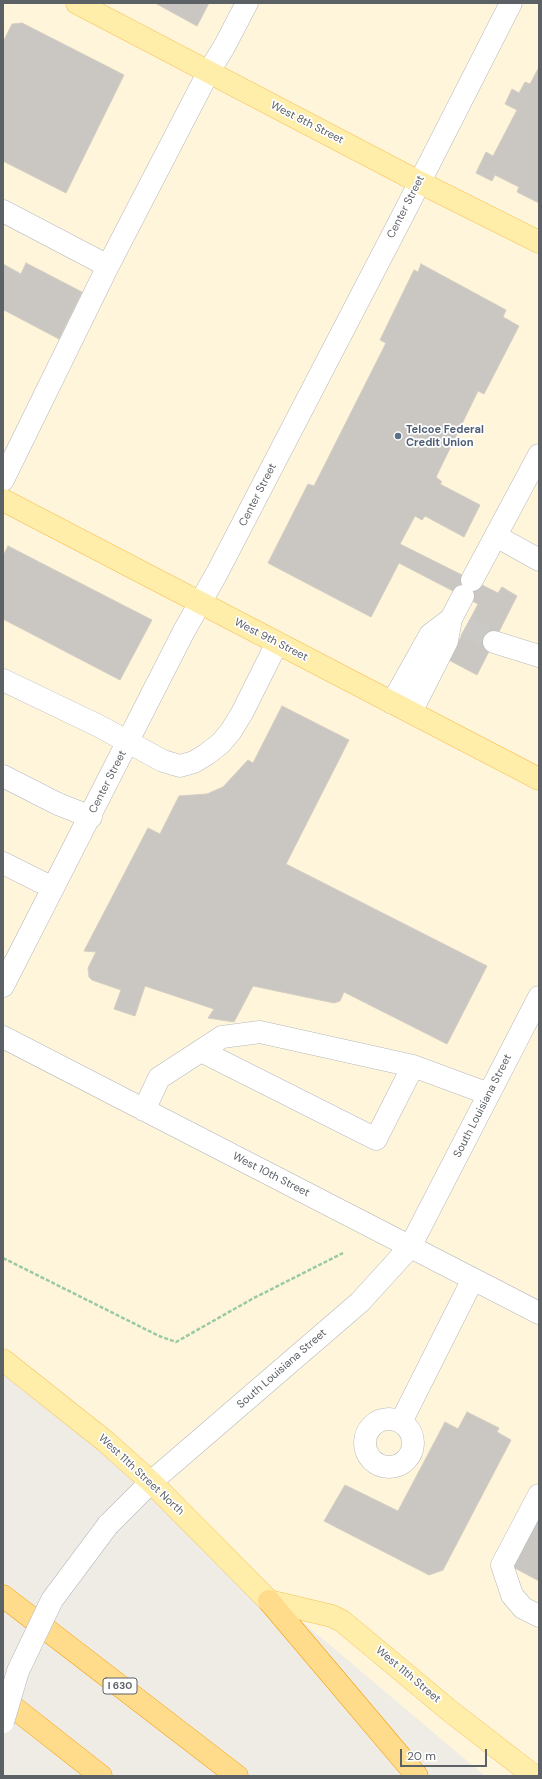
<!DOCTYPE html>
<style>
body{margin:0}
#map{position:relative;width:542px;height:1779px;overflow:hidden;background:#efece5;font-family:"DM Sans",sans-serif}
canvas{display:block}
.frame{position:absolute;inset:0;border:4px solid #5c6166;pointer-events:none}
.scale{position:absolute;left:400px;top:1749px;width:87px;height:18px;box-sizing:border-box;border:2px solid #5c6166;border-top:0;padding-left:5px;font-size:12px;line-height:14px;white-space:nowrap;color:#5c6166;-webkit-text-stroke:3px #fff;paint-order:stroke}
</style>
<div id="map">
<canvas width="542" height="1779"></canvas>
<div class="frame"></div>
<div class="scale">20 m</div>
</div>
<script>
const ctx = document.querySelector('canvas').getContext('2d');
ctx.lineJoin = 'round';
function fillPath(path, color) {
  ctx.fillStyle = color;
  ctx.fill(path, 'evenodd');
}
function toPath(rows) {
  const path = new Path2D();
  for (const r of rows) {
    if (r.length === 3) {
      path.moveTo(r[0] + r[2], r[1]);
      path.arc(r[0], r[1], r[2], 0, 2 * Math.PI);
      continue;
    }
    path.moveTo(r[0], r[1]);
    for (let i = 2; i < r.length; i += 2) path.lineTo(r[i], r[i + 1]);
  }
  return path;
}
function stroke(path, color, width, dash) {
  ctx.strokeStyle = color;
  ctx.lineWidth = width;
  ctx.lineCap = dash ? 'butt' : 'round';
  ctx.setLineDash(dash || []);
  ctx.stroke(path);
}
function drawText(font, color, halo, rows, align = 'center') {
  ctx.font = font + ' "DM Sans",sans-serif';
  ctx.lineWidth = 3.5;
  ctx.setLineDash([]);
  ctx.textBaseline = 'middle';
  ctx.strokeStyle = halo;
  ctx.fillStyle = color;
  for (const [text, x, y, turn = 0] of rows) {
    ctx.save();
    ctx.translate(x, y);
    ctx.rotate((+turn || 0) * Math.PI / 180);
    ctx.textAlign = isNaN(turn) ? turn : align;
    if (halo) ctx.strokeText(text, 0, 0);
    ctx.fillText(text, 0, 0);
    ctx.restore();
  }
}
fillPath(toPath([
 [3,3,539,3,539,1776,485,1776,3,1369]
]), '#fff5da');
const building = toPath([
 [155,3,209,3,197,26,155,3],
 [22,23,124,75,66,193,3,161,3,42,12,24,22,23],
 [539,67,539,203,517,192,519,187,495,175,492,181,476,173,486,152,493,156,517,110,505,104,512,89,519,93,525,82,530,84,539,67],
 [26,263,82,292,59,339,4,310,3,312,3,264,21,274,26,263],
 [421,264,506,310,503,317,519,326,484,394,478,391,436,477,442,482,440,484,480,505,464,537,425,516,422,520,415,516,400,544,498,593,502,587,517,596,477,675,449,660,478,604,399,563,371,617,268,563,308,484,314,486,386,343,380,340,414,270,418,272,421,264],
 [8,546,152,620,120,680,3,619,3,556,8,546],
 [282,706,349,740,286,864,487,966,447,1044,344,992,340,1001,334,1003,253,986,234,1022,208,1018,214,1009,145,986,135,1016,114,1009,121,990,92,980,89,977,88,968,96,952,84,951,148,828,160,834,179,796,207,794,223,787,248,760,253,763,282,706],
 [467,1412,499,1428,497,1432,511,1440,443,1570,429,1575,324,1521,345,1485,398,1511,445,1422,458,1429,467,1412],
 [539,1512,539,1581,511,1566,539,1512]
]);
fillPath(building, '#cac7c2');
stroke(building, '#d4cec3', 1);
stroke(toPath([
 [466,626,494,642]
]), '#cac9c5', 22, [22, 11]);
const minor = toPath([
 [3,211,108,266],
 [3,480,108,266,208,73,224,47,247,3],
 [496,536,539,560],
 [472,580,539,455],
 [494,642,539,656],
 [3,680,99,726,163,761,180,766,194,762,207,754,221,743,231,731,242,713,277,643],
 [392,703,430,635,451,619],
 [411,712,447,641,451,619,463,596],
 [3,776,58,804,91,817],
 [3,863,53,888],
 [3,986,184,631,217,573,404,213,511,3],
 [3,1037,539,1313],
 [201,1051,376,1139,413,1066,489,1094],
 [144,1110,159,1078,222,1037,260,1032,413,1066],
 [389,1443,24],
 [401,1422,473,1279],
 [539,1495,502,1565,512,1595,523,1608,539,1616],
 [108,1525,151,1482,360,1302,410,1247,539,997]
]);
const major = toPath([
 [77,3,419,182,539,242],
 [3,500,539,779],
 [3,1360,105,1441,151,1482,269,1601,332,1616,342,1621,450,1711,534,1776]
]);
const highway = toPath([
 [3,1596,237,1776],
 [269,1601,417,1776],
 [3,1699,101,1776]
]);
stroke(minor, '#b5b8bc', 23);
stroke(major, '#f5c258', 23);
stroke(highway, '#f49c00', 23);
stroke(toPath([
 [3,1258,159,1336,176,1342,252,1299,343,1253]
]), '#99c9a5', 2.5, [4, 2]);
stroke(minor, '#fff', 22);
stroke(major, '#ffedaa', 22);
stroke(highway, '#ffdc8c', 22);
const minorBridge = toPath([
 [3,1722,18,1671,52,1600,108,1525]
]);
stroke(minorBridge, '#b5b8bc', 23, []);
stroke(minorBridge, '#fff', 22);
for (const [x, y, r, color] of [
 [398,436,4,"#5c6f8a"]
]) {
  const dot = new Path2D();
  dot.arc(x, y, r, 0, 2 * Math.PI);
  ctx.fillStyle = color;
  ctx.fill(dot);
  stroke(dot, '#fff', 1.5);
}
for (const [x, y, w] of [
 [120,1686,34]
]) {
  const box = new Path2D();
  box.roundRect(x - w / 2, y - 8, w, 16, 3);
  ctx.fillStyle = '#fff';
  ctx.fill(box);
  stroke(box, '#5c6166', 1);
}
drawText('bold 10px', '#5c6166', null, [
 ["I 630",120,1686]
]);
drawText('11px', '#5c6166', '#fff', [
 ["West 8th Street",307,123,27],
 ["Center Street",406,207,-63],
 ["Center Street",258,495,-63],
 ["West 9th Street",271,640,27],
 ["Center Street",108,782,-63],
 ["South Louisiana Street",483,1106,-63],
 ["West 10th Street",271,1175,27],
 ["South Louisiana Street",282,1369,-41],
 ["West 11th Street North",141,1475,43],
 ["West 11th Street",408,1675,40]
]);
drawText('bold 11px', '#4e5e75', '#fff', [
 ["Telcoe Federal",406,430],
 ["Credit Union",406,443]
], 'left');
</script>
